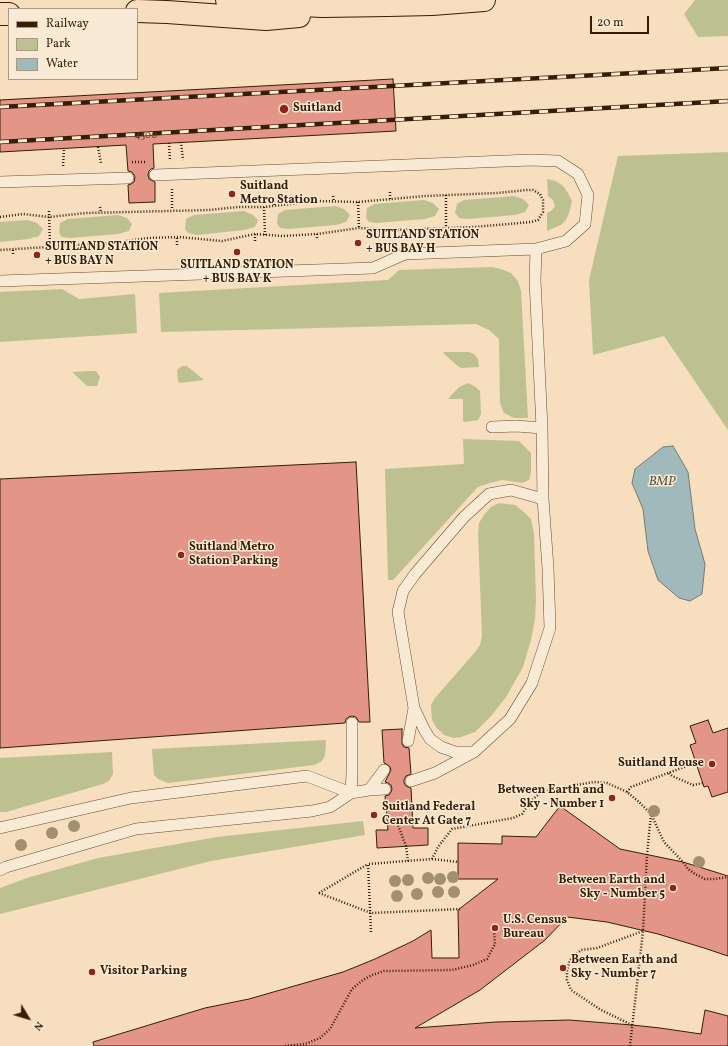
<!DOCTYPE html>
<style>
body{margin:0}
#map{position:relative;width:728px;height:1046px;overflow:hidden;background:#f6debe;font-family:Vollkorn,serif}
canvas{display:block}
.legend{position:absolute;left:8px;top:8px;width:130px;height:72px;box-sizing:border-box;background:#f9ead5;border:1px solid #ab9881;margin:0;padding:5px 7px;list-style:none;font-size:12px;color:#361d04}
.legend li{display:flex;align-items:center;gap:8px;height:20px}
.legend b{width:20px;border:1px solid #ab9881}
.north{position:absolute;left:8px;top:998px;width:40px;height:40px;-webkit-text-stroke:3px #f9ead5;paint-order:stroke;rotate:128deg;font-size:11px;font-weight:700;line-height:16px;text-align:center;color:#361d04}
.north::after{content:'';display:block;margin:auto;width:14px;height:18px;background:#361d04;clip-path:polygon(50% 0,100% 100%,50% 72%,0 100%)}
.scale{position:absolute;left:590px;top:16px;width:59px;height:18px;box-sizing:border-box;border:2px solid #361d04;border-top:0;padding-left:5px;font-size:12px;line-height:14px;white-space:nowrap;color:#361d04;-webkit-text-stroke:3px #f9ead5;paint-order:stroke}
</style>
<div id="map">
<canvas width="728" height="1046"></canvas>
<ul class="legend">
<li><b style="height:5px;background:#361d04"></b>Railway</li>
<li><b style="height:11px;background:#bdc191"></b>Park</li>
<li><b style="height:11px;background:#a0babb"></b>Water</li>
</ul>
<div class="north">N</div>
<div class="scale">20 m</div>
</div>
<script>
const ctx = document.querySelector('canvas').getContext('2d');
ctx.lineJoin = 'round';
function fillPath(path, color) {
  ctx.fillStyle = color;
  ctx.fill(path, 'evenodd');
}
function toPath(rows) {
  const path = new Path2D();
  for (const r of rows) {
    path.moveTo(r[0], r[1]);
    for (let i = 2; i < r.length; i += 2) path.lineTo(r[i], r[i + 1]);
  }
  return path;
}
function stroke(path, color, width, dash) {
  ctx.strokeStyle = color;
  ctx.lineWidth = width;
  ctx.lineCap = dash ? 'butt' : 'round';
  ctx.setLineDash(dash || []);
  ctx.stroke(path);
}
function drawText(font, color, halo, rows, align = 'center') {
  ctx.font = font + ' Vollkorn,serif';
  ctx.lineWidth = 3;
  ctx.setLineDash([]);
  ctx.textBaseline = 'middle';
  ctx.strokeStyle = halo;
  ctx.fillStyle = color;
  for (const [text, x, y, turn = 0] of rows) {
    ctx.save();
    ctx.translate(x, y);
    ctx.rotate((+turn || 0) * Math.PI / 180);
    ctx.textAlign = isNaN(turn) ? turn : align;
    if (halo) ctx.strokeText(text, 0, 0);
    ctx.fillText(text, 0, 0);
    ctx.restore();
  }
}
fillPath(toPath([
 [695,0,728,0,728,36,698,37,684,14],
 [728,152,728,430,664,336,593,355,589,280,618,156],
 [547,179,556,181,563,186,568,193,572,201,569,213,566,220,561,225,547,231,547,213,551,211,555,206,553,200,548,196],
 [514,196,523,199,529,205,525,212,515,215,467,219,459,218,455,213,457,204,464,200],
 [424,200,433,203,439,209,435,216,425,219,377,223,369,222,366,218,367,208,374,204],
 [335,206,344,209,350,215,346,222,336,225,288,229,280,228,277,224,278,214,285,210],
 [244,211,253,215,258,220,255,227,244,230,197,235,188,233,185,229,186,219,194,215],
 [118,215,127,218,132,224,129,231,118,234,70,238,62,237,59,233,60,223,68,219],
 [28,220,37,223,43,229,39,236,28,239,0,242,0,222],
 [491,267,501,269,511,273,518,281,521,291,528,418,514,418,504,413,500,403,499,339,489,330,476,324,161,332,159,293,388,280,399,270],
 [62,289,79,299,135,294,137,333,0,342,0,292],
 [444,352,469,352,474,354,478,359,479,367,462,368,459,367,443,353],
 [182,366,187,366,204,380,180,383,178,381,177,370],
 [89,371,96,371,100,377,97,386,87,386,72,372],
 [468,383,474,386,480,391,481,414,478,420,465,422,463,421,463,399,448,399,459,387],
 [463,439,519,441,531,453,531,473,529,480,522,483,502,480,490,483,478,487,393,580,388,580,385,469,464,464],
 [499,503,515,505,524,512,531,519,534,534,536,600,535,619,531,640,523,667,506,697,492,715,475,732,461,737,454,738,444,735,436,727,432,720,431,705,435,698,476,651,480,645,482,636,478,533,479,523,484,515,491,507],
 [326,740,325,755,322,761,314,765,168,783,158,779,154,775,152,749],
 [112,752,113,774,109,781,103,784,6,812,0,812,0,758],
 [363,821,365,835,211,861,0,914,0,888,27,878,98,858,217,837]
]), '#bdc191');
const water = toPath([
 [673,446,688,472,695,529,705,564,702,594,690,601,679,598,658,580,648,551,643,509,632,483,635,469,663,447,673,446]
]);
fillPath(water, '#a0babb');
stroke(water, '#767b72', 1);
const building = toPath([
 [393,79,396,131,153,144,154,168,151,169,149,171,148,175,149,179,155,182,155,202,129,203,128,185,131,184,134,182,135,177,134,175,132,172,128,171,126,145,0,152,0,100,393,79],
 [356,462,370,722,359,722,356,717,352,716,349,717,346,719,345,723,0,748,0,479,356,462],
 [708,720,713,733,728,728,728,792,712,797,708,786,704,787,690,745,696,743,690,726,708,720],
 [402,729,402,744,404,747,409,748,411,774,406,776,404,780,404,783,406,786,411,788,413,828,428,828,428,845,377,848,376,830,388,830,385,796,389,795,391,792,392,789,391,785,388,783,385,782,391,770,390,767,388,765,384,763,382,730,402,729],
 [560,806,620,849,683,862,728,876,728,956,704,948,658,934,607,922,567,917,545,940,480,990,415,1028,496,1022,569,1020,632,1025,660,1028,701,1034,705,1010,728,1016,728,1046,94,1046,93,1042,205,1008,249,999,343,972,375,959,413,941,431,930,432,958,459,958,458,910,498,879,458,879,458,843,502,844,502,836,536,837,560,806]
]);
fillPath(building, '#e39688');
stroke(building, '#361d04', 1);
const lane = toPath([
 [0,182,128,178],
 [0,281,373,268,405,254,536,249,566,241,585,224,588,195,578,174,558,161,531,160,155,175],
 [492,427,516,426,542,428],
 [408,741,414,708],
 [472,752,455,752,441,747,430,739,424,729,414,708,398,612,403,591,415,574,464,517,489,494,511,490,543,499],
 [411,781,435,773,474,752,510,719,532,683,550,628,548,568,543,499,542,428,535,280,536,249],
 [369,790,384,770],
 [351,793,352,773,352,723],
 [0,828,131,798,307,776,351,793],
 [0,870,6,867,136,829,312,811,330,807,351,793,369,790,385,789]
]);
const highway = toPath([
 [227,0,263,3,322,6,388,5,432,4,484,0],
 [137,11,167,12,266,19,299,16],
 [0,14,9,14]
]);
stroke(lane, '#664d32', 12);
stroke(highway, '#361d04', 24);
stroke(toPath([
 [181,142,183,160],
 [169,143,170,161],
 [98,147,101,163],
 [132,162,147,162],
 [63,166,64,148],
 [172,189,172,210],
 [446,195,446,228],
 [333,196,334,202],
 [274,198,274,206],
 [390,199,390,192],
 [358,202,359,228],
 [100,207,101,213],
 [264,207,265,235],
 [49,211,50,247],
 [0,217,23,214,49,217,86,213,209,210,238,207,264,207,317,201,358,202,425,196,497,193,527,190,533,190,540,194,543,200,543,212,538,220,531,222,474,227,397,230,359,228,317,234,282,236,255,234,222,241,179,237,148,238,112,243,0,250],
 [255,234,255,242],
 [317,234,317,239],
 [376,235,377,229],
 [177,245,177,237],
 [98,250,98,244],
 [13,254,13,249],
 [669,773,672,776,693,785,703,783],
 [627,792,631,787,692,764],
 [396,820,406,846,408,861],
 [432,859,458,862],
 [319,893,371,913,460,909],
 [319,893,368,864],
 [371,932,368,864,432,859,438,847,452,829,513,818,522,814,530,802,540,793,558,788,594,782,607,783,627,792,639,802,651,814,664,842,683,862,688,869,695,874,705,879,715,879,728,877],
 [632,1025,601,1010,571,990,567,980,567,970,570,960,581,950,597,948,643,931],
 [285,1046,305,1044,320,1038,330,1029,352,989,363,980,372,975,384,971,452,970,473,965,487,959,495,944,494,930],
 [630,1046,643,931,647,855,651,814]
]), '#361d04', 2.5, [1, 2]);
stroke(lane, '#f9ead5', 11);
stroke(highway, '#f6debe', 22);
const rail = toPath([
 [0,107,728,68],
 [0,142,728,101]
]);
stroke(rail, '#361d04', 4.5);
stroke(rail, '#f9ead5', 3, [9]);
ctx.fillStyle = '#a28f6f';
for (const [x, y] of [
 [654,811],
 [74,826],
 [52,833],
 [21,845],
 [699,862],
 [453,877],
 [428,878],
 [440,879],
 [408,880],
 [395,881],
 [438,892],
 [454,892],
 [417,894],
 [397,896]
]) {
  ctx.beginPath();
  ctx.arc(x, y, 6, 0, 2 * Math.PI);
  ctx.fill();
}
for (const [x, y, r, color] of [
 [284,109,5,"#8f2418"],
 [232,194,4,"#8f2418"],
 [358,243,4,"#8f2418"],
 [237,252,4,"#8f2418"],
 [37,255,4,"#8f2418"],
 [181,555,4,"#8f2418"],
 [712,764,4,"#8f2418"],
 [612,798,4,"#8f2418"],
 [374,815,4,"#8f2418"],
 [673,888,4,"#8f2418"],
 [495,928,4,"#8f2418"],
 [563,968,4,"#8f2418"],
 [92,972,4,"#8f2418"]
]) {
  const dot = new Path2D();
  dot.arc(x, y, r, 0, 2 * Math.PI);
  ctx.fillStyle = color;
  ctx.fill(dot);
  stroke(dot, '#f9ead5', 1.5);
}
drawText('10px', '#613b25', null, [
 ["4500",146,136]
]);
drawText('bold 12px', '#361d04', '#f9ead5', [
 ["Suitland",293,109],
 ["Suitland",240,187],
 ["Metro Station",240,201],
 ["SUITLAND STATION",366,236],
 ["+ BUS BAY H",366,250],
 ["SUITLAND STATION",45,248],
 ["+ BUS BAY N",45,262],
 ["SUITLAND STATION",237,266,"center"],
 ["+ BUS BAY K",237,280,"center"],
 ["Suitland Metro",189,548],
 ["Station Parking",189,562],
 ["Suitland House",704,764,"right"],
 ["Between Earth and",604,791,"right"],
 ["Sky - Number 1",604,805,"right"],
 ["Suitland Federal",382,808],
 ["Center At Gate 7",382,822],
 ["Between Earth and",665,881,"right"],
 ["Sky - Number 5",665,895,"right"],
 ["U.S. Census",503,921],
 ["Bureau",503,935],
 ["Between Earth and",571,961],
 ["Sky - Number 7",571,975],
 ["Visitor Parking",100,972]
], 'left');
drawText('italic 13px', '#564c3b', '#f9ead5', [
 ["BMP",662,483]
]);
</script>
